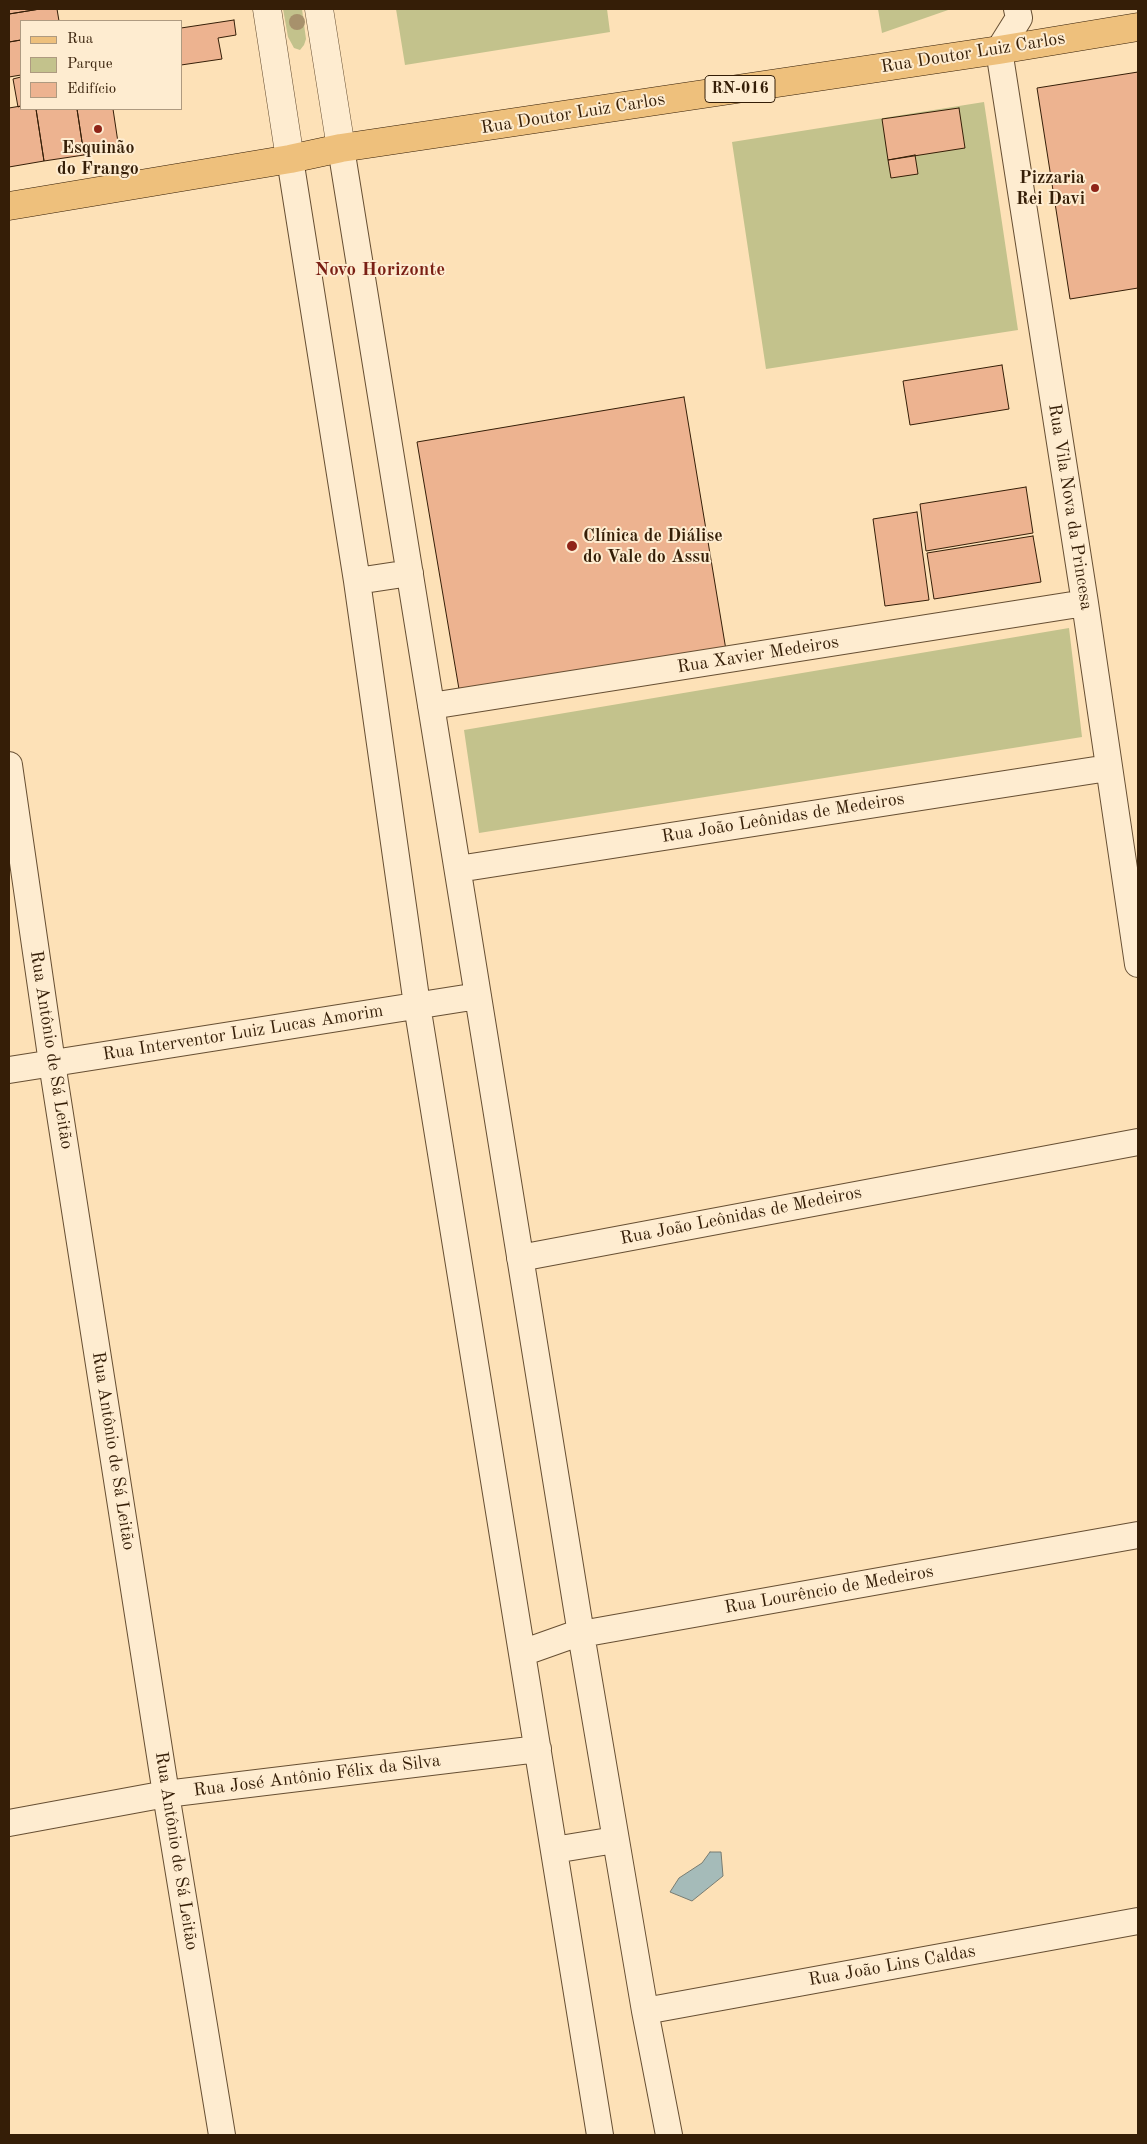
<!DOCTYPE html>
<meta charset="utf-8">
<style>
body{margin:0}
#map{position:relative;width:1147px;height:2144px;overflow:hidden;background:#fde1b7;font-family:"Old Standard TT",serif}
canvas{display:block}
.frame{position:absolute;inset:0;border:10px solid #351e07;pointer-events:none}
.legend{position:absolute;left:20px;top:20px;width:162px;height:90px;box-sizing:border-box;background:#feecd0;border:1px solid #ae9a80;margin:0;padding:6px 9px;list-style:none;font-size:15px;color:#351e07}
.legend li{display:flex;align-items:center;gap:10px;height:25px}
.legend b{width:25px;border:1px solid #ae9a80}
</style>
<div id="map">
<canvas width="1147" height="2144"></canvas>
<div class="frame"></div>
<ul class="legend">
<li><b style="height:6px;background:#eec07c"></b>Rua</li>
<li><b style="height:14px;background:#c3c28c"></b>Parque</li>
<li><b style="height:14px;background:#edb390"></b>Edifício</li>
</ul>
</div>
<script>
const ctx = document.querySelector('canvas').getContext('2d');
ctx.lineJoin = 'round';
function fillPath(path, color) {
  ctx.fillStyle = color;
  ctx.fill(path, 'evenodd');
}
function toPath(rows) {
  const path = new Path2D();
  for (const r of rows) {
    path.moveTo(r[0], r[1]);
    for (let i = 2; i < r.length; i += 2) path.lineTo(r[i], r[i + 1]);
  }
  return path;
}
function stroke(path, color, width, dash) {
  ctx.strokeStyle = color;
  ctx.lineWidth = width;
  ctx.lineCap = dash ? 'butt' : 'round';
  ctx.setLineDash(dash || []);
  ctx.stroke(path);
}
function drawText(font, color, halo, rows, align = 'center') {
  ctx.font = font + ' "Old Standard TT",serif';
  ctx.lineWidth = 4;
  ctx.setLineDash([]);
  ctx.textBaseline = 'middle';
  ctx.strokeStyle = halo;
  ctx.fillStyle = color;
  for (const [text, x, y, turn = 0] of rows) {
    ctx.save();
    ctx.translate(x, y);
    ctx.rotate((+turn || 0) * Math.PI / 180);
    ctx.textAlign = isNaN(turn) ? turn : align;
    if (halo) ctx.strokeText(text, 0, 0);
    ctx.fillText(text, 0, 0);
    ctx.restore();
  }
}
fillPath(toPath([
 [283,9,302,9,306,39,304,45,300,50,294,48,288,37],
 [396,9,607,9,610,32,405,65],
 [878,9,951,9,882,33],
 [984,102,1018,330,766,369,732,142],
 [1069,628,1082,737,479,833,464,730]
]), '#c3c28c');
const water = toPath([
 [710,1852,721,1852,723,1876,692,1901,670,1892,679,1878,702,1863,710,1852]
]);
fillPath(water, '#a5bbb9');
stroke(water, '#787c72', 1);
const building = toPath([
 [9,9,40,9,9,14,9,9],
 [40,9,57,9,59,21,21,21,21,40,9,42,9,14,40,9],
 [234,20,236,35,218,38,222,59,181,65,181,28,234,20],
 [21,40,21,75,9,77,9,42,21,40],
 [1138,72,1138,288,1070,299,1037,88,1138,72],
 [21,77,21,106,18,107,13,79,21,77],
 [21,106,21,109,36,109,44,161,9,167,9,108,21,106],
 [959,108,965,148,888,160,882,119,959,108],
 [36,109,77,109,84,155,44,161,36,109],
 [77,109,113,109,119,149,84,155,77,109],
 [915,155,918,174,891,178,888,160,915,155],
 [1002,365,1009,409,910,425,903,381,1002,365],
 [684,397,726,650,460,695,417,442,684,397],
 [1026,487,1033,533,926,551,920,504,1026,487],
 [917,512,929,600,885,606,873,519,917,512],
 [1033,536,1041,582,934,599,927,553,1033,536]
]);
fillPath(building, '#edb390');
stroke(building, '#351e07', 1);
const minor = toPath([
 [1017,9,1019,18,999,50,1085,603,1138,964],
 [341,148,581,1634,645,2011,669,2135],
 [290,159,357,581,417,1005,600,2135],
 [357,581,410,573],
 [431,706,1085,603],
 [9,765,52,1063,166,1794,222,2135],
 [458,869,1108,768],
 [9,1070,478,996],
 [520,1258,1138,1142],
 [522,1653,570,1636,1138,1535],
 [9,1823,166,1794,538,1749],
 [554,1850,615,1840],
 [645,2011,1138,1921]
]);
const tertiary = toPath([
 [267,9,290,159],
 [319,9,341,148]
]);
const primary = toPath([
 [9,206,290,159,341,148,999,50,1138,27]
]);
stroke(minor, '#674f33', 28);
stroke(tertiary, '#674f33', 29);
stroke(primary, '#351e07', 29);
stroke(minor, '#feecd0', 26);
stroke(tertiary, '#feecd0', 28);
stroke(primary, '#eec07c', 28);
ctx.fillStyle = '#a7916c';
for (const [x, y] of [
 [297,22]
]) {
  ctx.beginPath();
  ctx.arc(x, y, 8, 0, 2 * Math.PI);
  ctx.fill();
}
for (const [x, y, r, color] of [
 [98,129,5,"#8f2418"],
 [1095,188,5,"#8f2418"],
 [572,546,6,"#8f2418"]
]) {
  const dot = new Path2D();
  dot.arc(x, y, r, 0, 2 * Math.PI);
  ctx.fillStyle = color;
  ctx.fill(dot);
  stroke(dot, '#feecd0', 2);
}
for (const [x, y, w] of [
 [740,89,70]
]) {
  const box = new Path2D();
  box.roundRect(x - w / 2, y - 13.5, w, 27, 4);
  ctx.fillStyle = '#feecd0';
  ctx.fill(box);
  stroke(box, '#351e07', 1);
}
drawText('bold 16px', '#351e07', null, [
 ["RN-016",740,89]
]);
drawText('18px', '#351e07', '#feecd0', [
 ["Rua Doutor Luiz Carlos",973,53,-9],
 ["Rua Doutor Luiz Carlos",573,114,-9],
 ["Rua Vila Nova da Princesa",1070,507,81],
 ["Rua Xavier Medeiros",758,655,-9],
 ["Rua João Leônidas de Medeiros",783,818,-9],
 ["Rua Interventor Luiz Lucas Amorim",243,1033,-9],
 ["Rua Antônio de Sá Leitão",51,1050,81],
 ["Rua João Leônidas de Medeiros",741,1216,-11],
 ["Rua Antônio de Sá Leitão",113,1451,81],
 ["Rua Lourêncio de Medeiros",829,1590,-10],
 ["Rua José Antônio Félix da Silva",317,1776,-7],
 ["Rua Antônio de Sá Leitão",176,1851,81],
 ["Rua João Lins Caldas",892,1966,-10]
]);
drawText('bold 18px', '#351e07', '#feecd0', [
 ["Esquinão",98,148],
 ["do Frango",98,169],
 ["Pizzaria",1085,178,"right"],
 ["Rei Davi",1085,199,"right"],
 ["Clínica de Diálise",583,536,"left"],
 ["do Vale do Assu",583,557,"left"]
]);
drawText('bold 19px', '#7a1f14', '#feecd0', [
 ["Novo Horizonte",380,270]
]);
</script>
